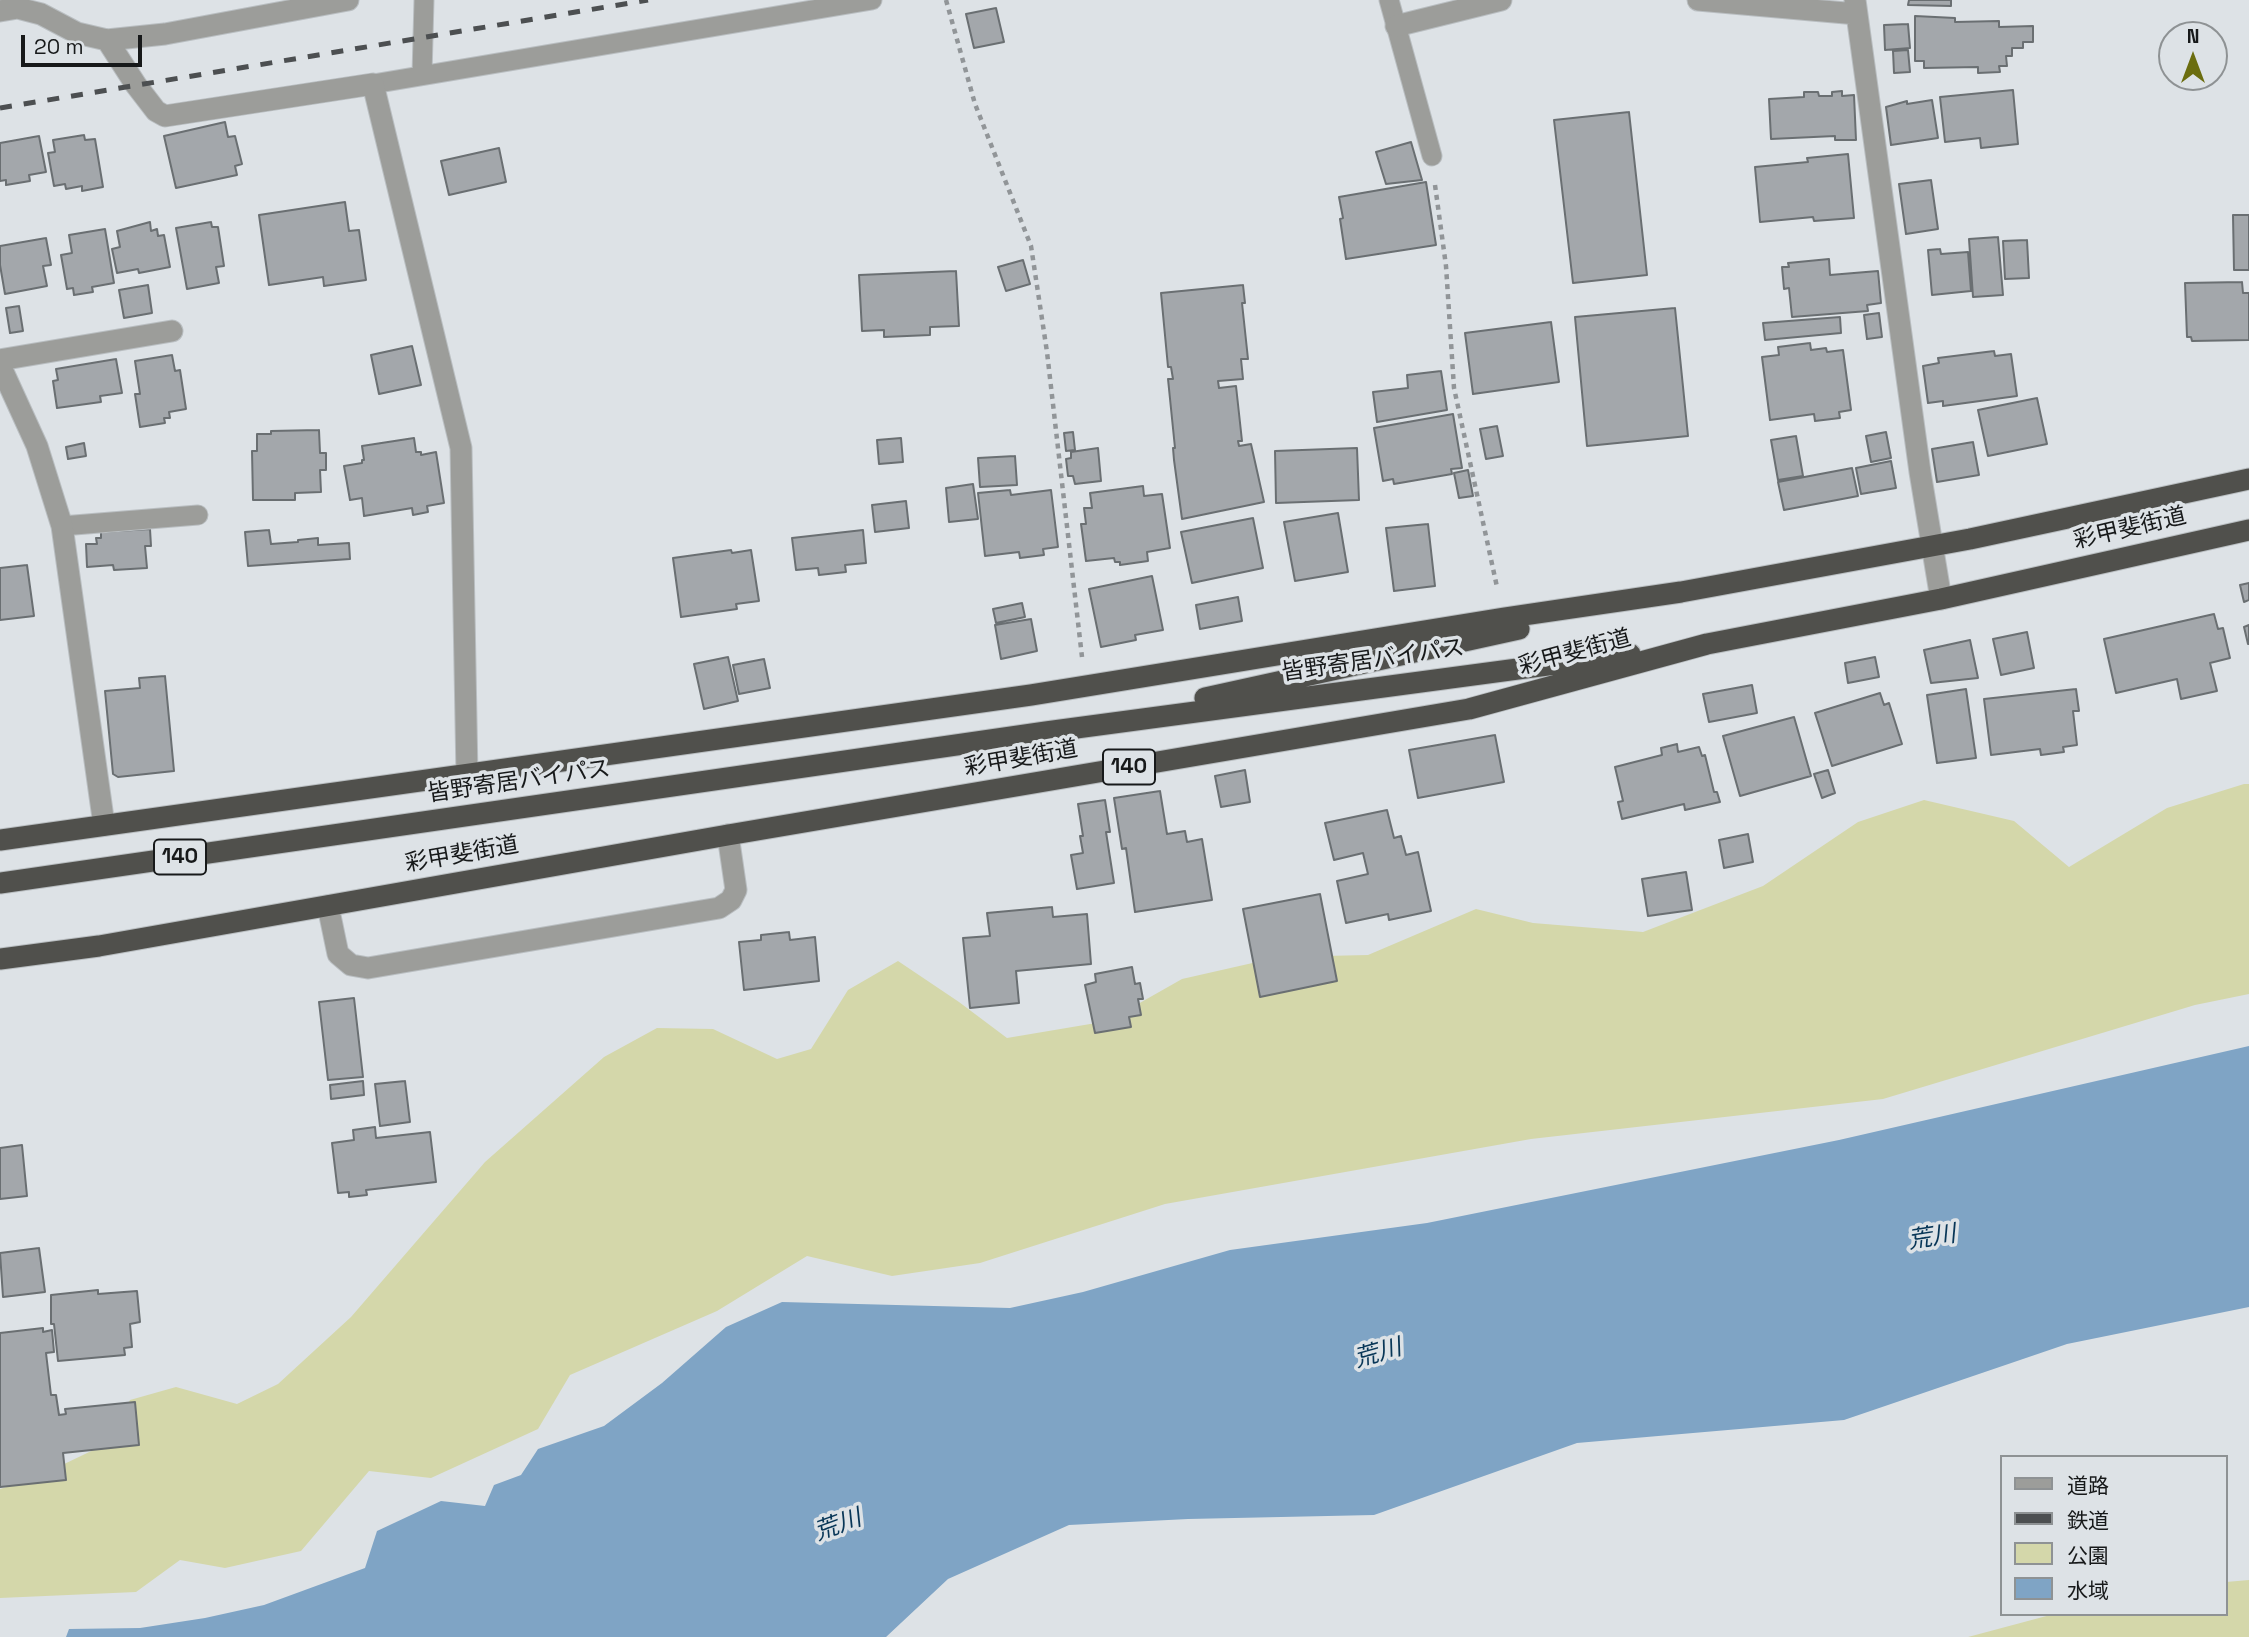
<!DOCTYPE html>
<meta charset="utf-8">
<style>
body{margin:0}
#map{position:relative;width:2249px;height:1637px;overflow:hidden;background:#dde2e6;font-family:"Space Grotesk","Noto Sans JP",sans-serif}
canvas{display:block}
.legend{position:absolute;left:2000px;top:1455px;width:228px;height:161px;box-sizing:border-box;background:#dde2e6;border:2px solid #8e9294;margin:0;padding:9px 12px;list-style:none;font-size:21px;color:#17191a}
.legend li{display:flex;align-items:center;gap:14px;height:35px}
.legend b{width:35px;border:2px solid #8e9294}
.north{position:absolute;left:2158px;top:21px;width:70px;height:70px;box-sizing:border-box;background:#dde2e6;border:2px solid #8e9294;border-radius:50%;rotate:0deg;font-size:19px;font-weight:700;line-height:28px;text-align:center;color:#17191a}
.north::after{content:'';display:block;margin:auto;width:24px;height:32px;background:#6b6d0f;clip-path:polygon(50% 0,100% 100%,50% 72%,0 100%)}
.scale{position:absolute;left:21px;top:35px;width:121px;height:32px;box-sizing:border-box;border:4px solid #17191a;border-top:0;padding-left:9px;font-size:21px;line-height:24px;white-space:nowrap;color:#17191a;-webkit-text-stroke:5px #dde2e6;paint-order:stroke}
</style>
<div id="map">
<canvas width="2249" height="1637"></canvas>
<ul class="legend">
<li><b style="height:9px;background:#9c9d9a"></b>道路</li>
<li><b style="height:9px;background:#4c4f51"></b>鉄道</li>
<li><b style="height:19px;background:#d4d7aa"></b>公園</li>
<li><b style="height:19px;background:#7fa4c5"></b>水域</li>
</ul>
<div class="north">N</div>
<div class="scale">20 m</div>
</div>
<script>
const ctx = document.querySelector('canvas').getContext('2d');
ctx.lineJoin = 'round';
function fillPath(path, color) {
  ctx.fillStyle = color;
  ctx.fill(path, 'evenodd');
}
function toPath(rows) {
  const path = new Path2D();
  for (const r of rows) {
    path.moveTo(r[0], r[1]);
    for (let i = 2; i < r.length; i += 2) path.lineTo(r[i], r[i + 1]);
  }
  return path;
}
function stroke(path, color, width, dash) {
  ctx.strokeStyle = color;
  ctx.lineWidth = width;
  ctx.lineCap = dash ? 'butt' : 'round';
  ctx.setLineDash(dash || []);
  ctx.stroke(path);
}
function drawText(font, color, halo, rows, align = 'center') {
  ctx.font = font + ' "Space Grotesk","Noto Sans JP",sans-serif';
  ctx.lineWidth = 7;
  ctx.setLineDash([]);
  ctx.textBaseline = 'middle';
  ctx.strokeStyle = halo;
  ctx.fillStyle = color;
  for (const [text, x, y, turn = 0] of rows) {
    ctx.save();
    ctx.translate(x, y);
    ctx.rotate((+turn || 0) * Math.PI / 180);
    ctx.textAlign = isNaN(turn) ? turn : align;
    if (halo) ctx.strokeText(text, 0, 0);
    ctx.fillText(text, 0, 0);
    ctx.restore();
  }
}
fillPath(toPath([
 [2244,784,2249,784,2249,994,2195,1005,1883,1099,1531,1139,1165,1204,980,1263,892,1276,807,1256,717,1311,570,1375,538,1429,431,1478,369,1471,301,1551,225,1568,180,1560,136,1592,0,1598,0,1489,35,1478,108,1443,130,1400,176,1387,237,1404,278,1384,351,1317,485,1162,604,1057,657,1028,713,1029,777,1059,811,1049,848,990,898,961,959,1002,1007,1038,1108,1021,1182,979,1279,957,1368,955,1476,909,1533,923,1643,932,1763,886,1858,822,1924,800,2014,821,2069,867,2167,808],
 [2249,1580,2249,1637,1968,1637,2054,1614,2226,1614,2226,1582]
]), '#d4d7aa');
fillPath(toPath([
 [2249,1046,2249,1307,2067,1344,1844,1420,1577,1443,1374,1515,1188,1519,1069,1525,948,1579,886,1637,66,1637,69,1629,140,1628,205,1618,264,1605,365,1568,377,1531,441,1501,485,1506,494,1485,521,1475,538,1449,604,1426,662,1383,726,1327,782,1302,1010,1308,1083,1292,1230,1250,1427,1223,1839,1140]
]), '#7fa4c5');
const building = toPath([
 [1909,0,1951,0,1951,6,1908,5,1909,0],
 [996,8,1004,42,974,48,966,14,996,8],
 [1915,16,1955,18,1955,22,1999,21,1999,27,2033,26,2033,42,2023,42,2023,48,2012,48,2012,56,2006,56,2007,66,1999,66,2000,72,1978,73,1978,67,1924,68,1924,61,1915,61,1915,16],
 [1908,24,1910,48,1885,50,1884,25,1908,24],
 [1908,50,1910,72,1894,73,1893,51,1908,50],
 [2013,90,2018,144,1981,148,1980,138,1945,142,1940,97,2013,90],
 [1842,91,1842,96,1854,95,1856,140,1835,140,1835,136,1771,139,1769,99,1804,97,1804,92,1818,92,1819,96,1832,96,1832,92,1842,91],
 [1932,100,1938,138,1891,145,1886,107,1907,101,1907,104,1932,100],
 [1629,112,1647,275,1573,283,1554,120,1629,112],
 [225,122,228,137,235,136,242,164,235,166,237,175,176,188,164,136,225,122],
 [84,135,85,140,95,139,103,187,82,191,82,186,66,189,65,184,54,186,48,153,55,152,53,140,84,135],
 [39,136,46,172,29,175,30,181,6,185,6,180,0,181,0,143,39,136],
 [1411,142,1422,180,1386,184,1376,152,1411,142],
 [499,148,506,182,449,195,441,161,499,148],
 [1848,154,1854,218,1814,221,1813,217,1760,222,1755,167,1808,162,1807,158,1848,154],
 [1931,180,1938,229,1906,234,1899,184,1931,180],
 [1426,182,1436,245,1346,259,1340,219,1343,218,1339,197,1426,182],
 [345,202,349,231,359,230,366,280,324,286,323,277,269,285,259,215,345,202],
 [2233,215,2249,215,2249,270,2234,270,2233,215],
 [150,222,151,231,157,229,158,236,164,235,170,267,139,273,138,269,117,273,112,249,120,247,117,231,150,222],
 [211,222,212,227,218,227,224,266,216,267,219,283,187,289,176,228,211,222],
 [105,229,114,283,92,287,93,292,74,295,73,288,67,289,61,255,72,253,69,235,105,229],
 [1998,237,2003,295,1973,297,1969,239,1998,237],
 [46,238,51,265,43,266,47,286,5,294,0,265,0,246,46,238],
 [2027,240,2029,278,2005,279,2003,241,2027,240],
 [1940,249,1941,254,1968,252,1971,291,1932,295,1928,250,1940,249],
 [1829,259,1830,275,1878,271,1881,303,1867,305,1868,311,1792,317,1789,288,1784,289,1782,267,1789,267,1788,263,1829,259],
 [1023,260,1030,284,1006,291,998,267,1023,260],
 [956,271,959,326,930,327,930,335,884,337,884,330,862,331,859,275,956,271],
 [2242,282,2243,293,2249,293,2249,340,2192,341,2191,337,2187,337,2185,283,2242,282],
 [148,285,152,313,124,318,119,290,148,285],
 [1243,285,1245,303,1242,303,1248,359,1241,359,1243,379,1218,381,1219,388,1236,386,1242,441,1238,441,1239,446,1251,444,1264,502,1182,519,1174,460,1173,448,1175,448,1168,379,1173,379,1171,367,1168,367,1161,293,1243,285],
 [19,306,23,331,10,333,6,308,19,306],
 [1675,308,1688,436,1587,446,1575,317,1675,308],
 [1879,313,1882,337,1867,339,1864,315,1879,313],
 [1840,317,1841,333,1765,340,1763,323,1840,317],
 [1551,322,1559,382,1473,394,1465,333,1551,322],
 [1810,343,1811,350,1826,348,1827,352,1843,350,1851,410,1839,412,1840,418,1815,421,1814,414,1770,420,1762,357,1779,355,1778,347,1810,343],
 [412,346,421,385,379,394,371,355,412,346],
 [1994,351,1995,356,2011,354,2017,396,1943,406,1943,401,1928,403,1923,366,1939,363,1938,358,1994,351],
 [172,355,175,371,180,370,186,409,169,412,170,418,164,418,165,423,140,427,135,394,140,394,135,361,172,355],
 [116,359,122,393,100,396,101,402,57,408,53,381,58,380,56,369,116,359],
 [1441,371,1447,410,1377,422,1373,392,1408,388,1407,375,1441,371],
 [2037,398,2047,444,1988,456,1978,410,2037,398],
 [1453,414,1462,468,1451,469,1452,474,1394,484,1393,479,1383,481,1374,428,1453,414],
 [1497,426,1503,456,1486,459,1480,429,1497,426],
 [319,430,320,453,326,453,326,470,320,470,321,492,295,493,295,500,253,500,252,451,257,451,257,434,271,434,271,431,319,430],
 [1073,432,1075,450,1066,451,1064,433,1073,432],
 [1886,432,1891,458,1871,462,1866,436,1886,432],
 [1796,436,1803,476,1778,480,1771,440,1796,436],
 [414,438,416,452,421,452,421,455,436,452,444,503,427,506,428,512,413,515,412,508,364,516,362,498,350,500,344,466,362,463,362,460,364,460,362,446,414,438],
 [901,438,903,462,879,464,877,440,901,438],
 [1973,442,1979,475,1937,482,1932,449,1973,442],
 [84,443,86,456,68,459,66,447,84,443],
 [1098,448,1101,481,1075,484,1073,476,1068,476,1066,459,1071,458,1071,452,1098,448],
 [1357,448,1359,500,1276,503,1275,451,1357,448],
 [1015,456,1017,485,980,487,978,458,1015,456],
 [1891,461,1896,488,1861,494,1856,468,1891,461],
 [1852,468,1858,496,1784,510,1778,482,1852,468],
 [1468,470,1473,496,1459,498,1454,473,1468,470],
 [973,484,978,519,949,522,946,488,973,484],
 [1143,486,1144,496,1162,494,1170,548,1147,552,1148,561,1120,565,1120,562,1115,562,1114,558,1086,561,1081,524,1086,524,1084,508,1092,508,1090,493,1143,486],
 [1010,490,1011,495,1051,490,1058,547,1043,549,1044,555,1020,558,1019,552,985,556,978,493,1010,490],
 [906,501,909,528,875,532,872,505,906,501],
 [1338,513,1348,572,1295,581,1284,522,1338,513],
 [1253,518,1263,568,1192,583,1181,532,1253,518],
 [1428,524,1435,586,1394,591,1386,528,1428,524],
 [150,529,151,546,145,546,147,568,114,570,113,565,87,567,86,544,97,544,96,538,101,538,101,532,150,529],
 [269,530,271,544,298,542,298,540,318,538,318,545,349,543,350,559,248,566,245,532,269,530],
 [863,530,866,563,845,565,846,572,819,575,818,568,796,570,792,538,863,530],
 [731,550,732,553,751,550,759,601,736,604,737,609,681,617,673,558,731,550],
 [27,565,34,616,0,620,0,568,27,565],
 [1152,576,1163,630,1135,635,1136,640,1101,647,1089,589,1152,576],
 [2249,583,2249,600,2244,602,2240,585,2249,583],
 [1238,597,1242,621,1200,629,1196,605,1238,597],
 [1022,603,1025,617,996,623,993,609,1022,603],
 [2214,614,2218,629,2223,628,2230,658,2210,663,2217,691,2181,699,2177,679,2116,693,2104,639,2214,614],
 [1031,619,1037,651,1001,659,995,625,1031,619],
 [2249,625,2249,644,2248,644,2244,627,2249,625],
 [2027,632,2034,668,2001,675,1993,639,2027,632],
 [1970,640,1978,678,1931,683,1924,650,1970,640],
 [728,657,738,701,704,709,694,664,728,657],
 [1875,657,1879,677,1848,683,1845,663,1875,657],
 [764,659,770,688,739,694,733,665,764,659],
 [165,676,174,771,118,777,113,774,105,691,140,688,139,678,165,676],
 [1752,685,1757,713,1709,722,1703,694,1752,685],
 [1966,689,1976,758,1937,763,1927,695,1966,689],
 [2076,689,2079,711,2073,711,2077,745,2063,747,2064,752,2041,755,2040,749,1991,755,1984,699,2076,689],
 [1880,693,1884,705,1889,703,1902,744,1832,766,1815,713,1880,693],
 [1794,717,1811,776,1740,796,1723,736,1794,717],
 [1495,735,1504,782,1418,798,1409,750,1495,735],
 [1677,744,1678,752,1699,747,1702,756,1705,755,1714,792,1717,792,1720,802,1685,810,1684,804,1622,819,1618,802,1623,801,1615,767,1662,755,1661,748,1677,744],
 [1245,770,1250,802,1221,807,1215,776,1245,770],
 [1828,770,1835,793,1822,798,1814,774,1828,770],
 [1160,791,1167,834,1185,831,1187,842,1202,839,1212,900,1135,912,1126,848,1122,849,1114,798,1160,791],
 [1105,800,1110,832,1106,832,1114,883,1077,889,1071,855,1083,853,1080,836,1083,836,1078,804,1105,800],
 [1387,810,1394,838,1401,836,1406,855,1418,852,1431,911,1389,920,1388,914,1346,923,1337,881,1368,874,1363,853,1334,860,1325,823,1387,810],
 [1748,834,1753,862,1724,868,1719,840,1748,834],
 [1686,872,1692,910,1648,916,1642,879,1686,872],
 [1320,894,1337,981,1260,997,1243,909,1320,894],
 [1052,907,1053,917,1087,914,1091,964,1016,971,1019,1003,970,1008,963,938,990,936,987,913,1052,907],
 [789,932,790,940,815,937,819,981,744,990,739,942,761,940,761,935,789,932],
 [1132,967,1135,984,1140,983,1143,999,1138,999,1141,1015,1129,1017,1131,1027,1095,1033,1085,985,1096,982,1095,974,1132,967],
 [354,998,363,1077,328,1080,319,1002,354,998],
 [363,1081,364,1095,331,1099,330,1085,363,1081],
 [405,1081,410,1122,380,1126,375,1084,405,1081],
 [375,1127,376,1138,430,1132,436,1182,366,1190,367,1195,349,1197,349,1192,338,1193,332,1143,354,1140,353,1130,375,1127],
 [22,1145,27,1196,0,1199,0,1148,22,1145],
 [39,1248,45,1292,3,1297,0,1253,39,1248],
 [98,1290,98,1294,137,1291,140,1322,130,1324,132,1347,124,1348,125,1355,58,1361,54,1324,51,1324,51,1295,98,1290],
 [43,1328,43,1332,52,1330,54,1352,46,1353,51,1395,56,1395,59,1415,66,1414,65,1409,135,1402,139,1445,63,1453,66,1480,0,1487,0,1333,43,1328]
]);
fillPath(building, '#a3a7ab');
stroke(building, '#6a6f72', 2);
const lane = toPath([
 [1389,0,1432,156],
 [422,75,424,0],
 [373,84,872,0],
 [62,526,198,515]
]);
const street = toPath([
 [1698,0,1857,14],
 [1855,0,1920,472,1941,599],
 [0,11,18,8,41,14,77,33,107,40,165,34,348,0],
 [1396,26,1501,0],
 [107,40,136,85,156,111,165,116,373,84,461,448,467,776],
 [0,360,172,331],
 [0,365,37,446,62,526,104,825],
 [328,906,338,954,351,965,368,968,719,908,731,900,736,890,728,835]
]);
const highway = toPath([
 [1205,698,1519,629],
 [0,840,1031,695,1504,618,1681,592,1970,539,2249,479],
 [0,883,1046,732,1630,654],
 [0,959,99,946,728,835,1469,709,1707,644,1941,599,2249,530]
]);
stroke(lane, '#b9bec1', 21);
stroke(street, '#b9bec1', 23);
stroke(highway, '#b9bec1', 23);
stroke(toPath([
 [946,0,975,104,1031,246,1047,352,1082,657],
 [1435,185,1446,266,1454,388,1497,587]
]), '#919598', 4.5, [5, 5]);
stroke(lane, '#9c9d9a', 19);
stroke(street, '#9c9d9a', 21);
stroke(highway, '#50504c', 21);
stroke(toPath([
 [0,108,648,0]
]), '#4c4f51', 5, [12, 12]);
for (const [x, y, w] of [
 [1129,767,52],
 [180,857,52]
]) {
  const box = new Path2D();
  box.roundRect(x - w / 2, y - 17.5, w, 35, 5);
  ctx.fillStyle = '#dde2e6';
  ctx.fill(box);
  stroke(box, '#17191a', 2);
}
drawText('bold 21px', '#17191a', null, [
 ["140",1129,767],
 ["140",180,857]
]);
drawText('23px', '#17191a', '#dde2e6', [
 ["彩甲斐街道",2130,529,-13],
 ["彩甲斐街道",1575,653,-15],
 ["皆野寄居バイパス",1373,661,-8],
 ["彩甲斐街道",1021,759,-10],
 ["皆野寄居バイパス",519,782,-8],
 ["彩甲斐街道",462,855,-10]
]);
drawText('italic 24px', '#083657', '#dde2e6', [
 ["荒川",1932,1238,-9],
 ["荒川",1378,1354,-16],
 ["荒川",838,1526,-20]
]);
</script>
